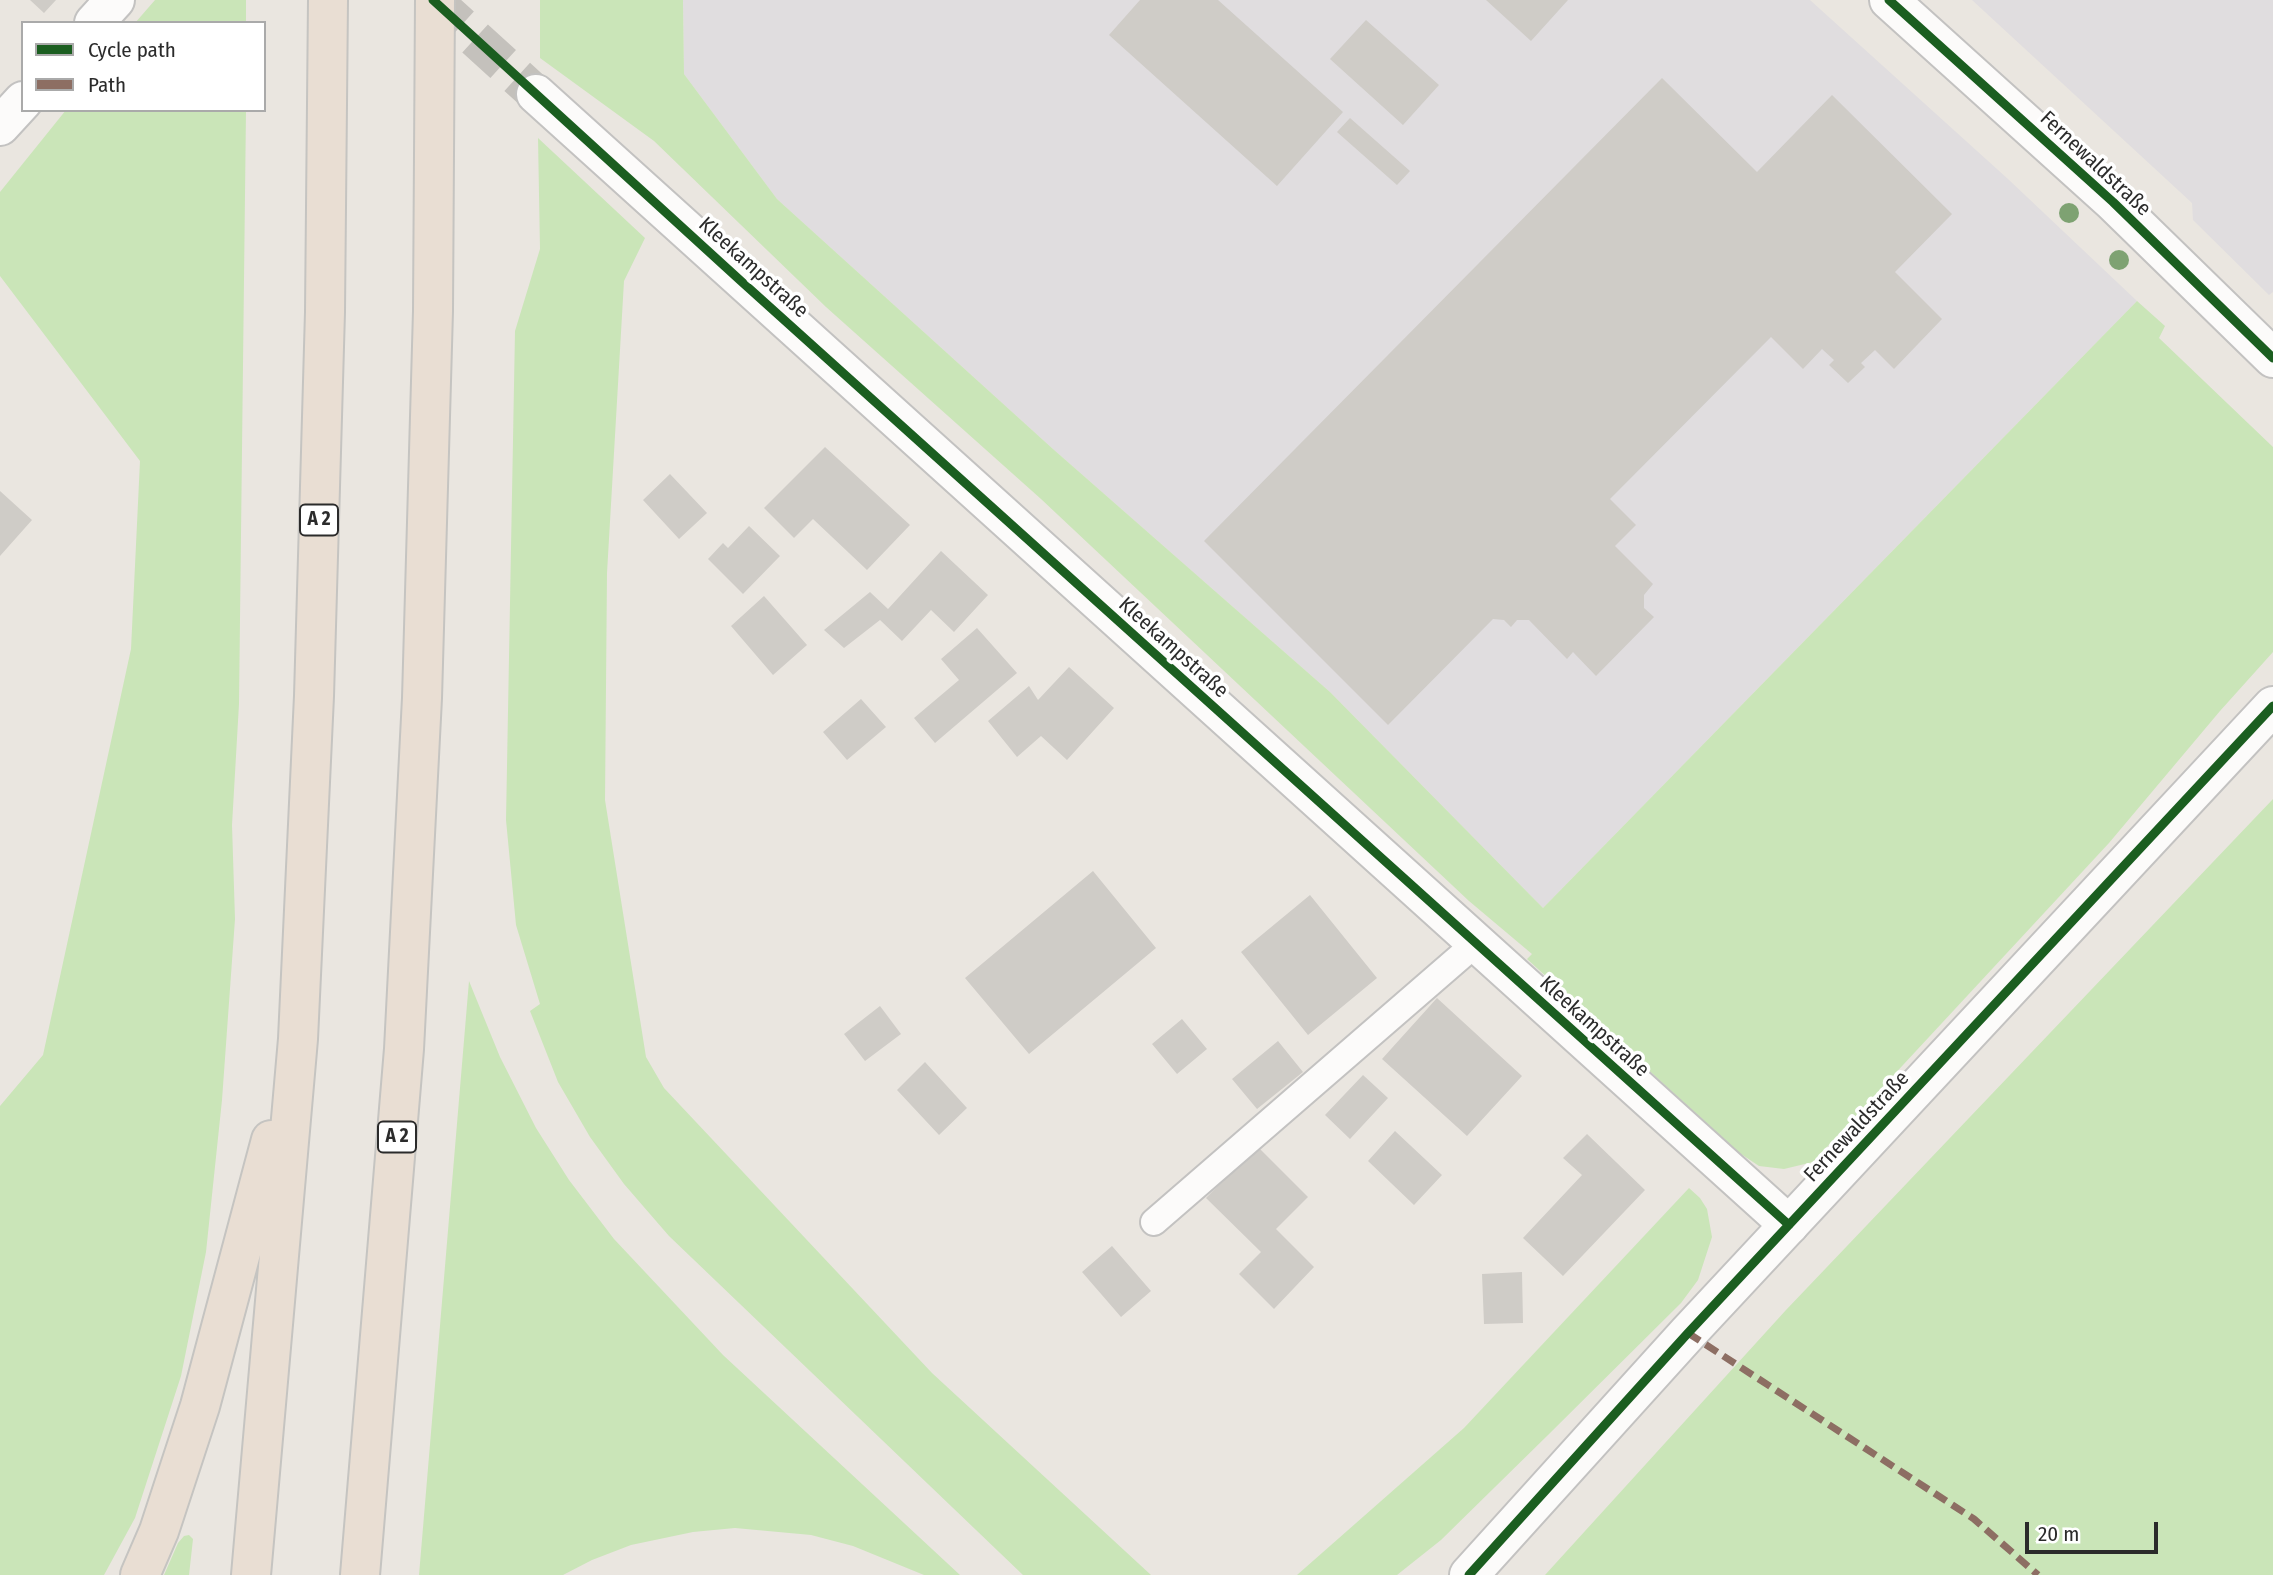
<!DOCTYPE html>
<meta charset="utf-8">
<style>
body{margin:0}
#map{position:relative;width:2273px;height:1575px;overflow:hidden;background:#eae6e0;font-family:"Fira Sans Condensed",sans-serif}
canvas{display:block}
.legend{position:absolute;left:21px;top:21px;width:245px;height:91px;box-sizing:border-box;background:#fff;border:2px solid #aaa;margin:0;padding:9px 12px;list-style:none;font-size:21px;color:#2b2b2b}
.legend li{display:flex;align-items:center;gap:14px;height:35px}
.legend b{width:35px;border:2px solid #aaa}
.scale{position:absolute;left:2025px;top:1522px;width:133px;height:32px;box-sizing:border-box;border:4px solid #2b2b2b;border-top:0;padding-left:9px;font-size:21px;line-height:24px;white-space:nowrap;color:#2b2b2b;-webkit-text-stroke:5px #fff;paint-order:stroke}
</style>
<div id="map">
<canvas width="2273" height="1575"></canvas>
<ul class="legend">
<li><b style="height:9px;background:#1b5e20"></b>Cycle path</li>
<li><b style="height:9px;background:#8d6e63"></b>Path</li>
</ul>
<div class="scale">20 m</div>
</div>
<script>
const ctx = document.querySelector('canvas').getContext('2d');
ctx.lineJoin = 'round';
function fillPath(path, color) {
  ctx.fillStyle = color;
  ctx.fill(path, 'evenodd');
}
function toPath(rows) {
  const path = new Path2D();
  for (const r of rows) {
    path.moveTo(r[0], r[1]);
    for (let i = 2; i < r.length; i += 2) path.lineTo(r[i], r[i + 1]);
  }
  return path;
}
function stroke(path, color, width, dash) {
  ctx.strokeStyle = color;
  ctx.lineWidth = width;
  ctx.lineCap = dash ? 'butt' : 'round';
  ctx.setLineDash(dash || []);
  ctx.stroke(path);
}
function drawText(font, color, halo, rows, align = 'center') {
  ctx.font = font + ' "Fira Sans Condensed",sans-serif';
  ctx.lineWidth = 7;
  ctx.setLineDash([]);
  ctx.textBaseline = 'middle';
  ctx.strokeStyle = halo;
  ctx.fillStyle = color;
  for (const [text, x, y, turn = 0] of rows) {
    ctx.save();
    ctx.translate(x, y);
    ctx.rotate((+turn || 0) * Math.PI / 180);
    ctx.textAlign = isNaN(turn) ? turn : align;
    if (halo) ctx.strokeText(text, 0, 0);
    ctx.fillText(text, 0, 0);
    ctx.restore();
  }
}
fillPath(toPath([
 [683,0,1810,0,2008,179,2137,301,1543,908,1330,692,1053,449,777,199,684,74],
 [1972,0,2273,0,2273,292,2269,295,2193,220,2192,203]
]), '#e0dddf');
fillPath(toPath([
 [155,0,246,0,246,23,135,23],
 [540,0,683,0,684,74,777,199,1053,449,1330,692,1543,908,2137,301,2165,326,2159,338,2273,447,2273,652,2220,711,2109,843,1813,1162,1784,1169,1759,1166,1738,1152,1527,959,1532,954,1469,901,1041,499,826,307,654,141,540,58],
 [66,110,246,110,239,704,232,825,235,919,222,1100,206,1252,181,1376,135,1518,104,1575,0,1575,0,1106,43,1055,131,649,140,461,0,276,0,192],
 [538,138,645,238,624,281,607,573,605,800,646,1057,664,1088,932,1373,1151,1575,1023,1575,669,1236,624,1184,590,1137,558,1082,530,1011,540,1004,516,925,506,820,515,331,540,249],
 [2273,799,2273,1575,1545,1575,1786,1310],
 [469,981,500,1057,536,1128,569,1180,614,1239,723,1355,960,1575,924,1575,853,1546,811,1535,735,1528,693,1532,631,1545,592,1560,563,1575,419,1575],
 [1689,1188,1700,1198,1707,1209,1712,1237,1698,1280,1681,1303,1548,1435,1441,1540,1397,1575,1297,1575,1464,1428],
 [189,1535,193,1539,189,1575,164,1575,178,1543,184,1536]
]), '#cae5b8');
fillPath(toPath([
 [30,0,56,0,44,13],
 [1140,0,1218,0,1343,112,1277,186,1109,35],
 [1486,0,1568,0,1531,41],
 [1366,20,1439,85,1403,125,1330,59],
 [1662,78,1757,172,1832,95,1952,214,1895,272,1942,319,1894,369,1875,350,1861,363,1865,367,1848,383,1829,365,1834,360,1822,349,1803,369,1771,337,1610,499,1636,525,1615,546,1653,584,1644,595,1644,608,1654,617,1596,676,1573,652,1567,659,1529,620,1517,620,1511,627,1504,620,1493,619,1388,725,1204,541],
 [1350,118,1410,171,1397,185,1337,132],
 [825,447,910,525,867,570,813,519,794,538,764,508],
 [670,474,707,513,679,539,643,500],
 [0,491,32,520,0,556],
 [749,526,780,556,743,594,708,559,723,543,728,548],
 [941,551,988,595,954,632,931,610,902,641,880,620,844,648,824,630,870,592,888,609],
 [764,596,807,645,773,675,731,626],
 [977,628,1017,673,935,743,914,718,959,680,941,659],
 [1069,667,1114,708,1067,760,1041,736,1017,757,988,721,1029,686,1038,700],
 [861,699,886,727,847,760,823,732],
 [1093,871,1156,948,1029,1054,965,978],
 [1310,895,1377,978,1308,1035,1241,952],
 [1437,998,1522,1076,1467,1136,1382,1059],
 [880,1006,901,1034,865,1061,844,1034],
 [1182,1019,1207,1049,1177,1074,1152,1044],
 [1278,1041,1303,1072,1257,1109,1232,1079],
 [925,1062,967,1108,939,1135,897,1090],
 [1363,1075,1388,1098,1350,1139,1325,1115],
 [1395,1131,1442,1175,1414,1205,1368,1161],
 [1587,1134,1645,1190,1563,1276,1523,1238,1582,1175,1563,1158],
 [1257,1146,1308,1197,1276,1229,1314,1267,1274,1309,1239,1274,1261,1252,1206,1198],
 [1112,1246,1151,1291,1121,1317,1082,1272],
 [1522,1272,1523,1323,1484,1324,1482,1274]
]), '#cfccc7');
stroke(toPath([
 [433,0,536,94]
]), '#c4c1bc', 38, [38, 19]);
const service = toPath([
 [1154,1222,1475,944]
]);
const minor = toPath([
 [1889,0,2113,202,2273,358],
 [94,23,115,0],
 [536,94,1789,1225],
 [0,126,23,101]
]);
const secondary = toPath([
 [1469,1575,1688,1333,2273,706]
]);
const motorway = toPath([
 [140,1575,159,1531,200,1406,271,1140],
 [251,1575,298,1039,314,696,325,312,328,0],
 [360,1575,404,1049,422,698,433,311,435,0]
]);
stroke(service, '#c3c2c1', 30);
stroke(minor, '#c3c2c1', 42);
stroke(secondary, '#c3c2c1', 42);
stroke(motorway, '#c5c4c1', 42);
stroke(service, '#fcfbfa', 26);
stroke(minor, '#fcfbfa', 38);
stroke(secondary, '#fcfbfa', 38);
stroke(motorway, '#e9ded3', 38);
stroke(toPath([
 [1688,1333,1974,1519,2038,1575]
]), '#8d6e63', 7, [14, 7]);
stroke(toPath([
 [433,0,742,282,1789,1225],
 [1889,0,2113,202,2273,358],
 [1469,1575,1688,1333,2273,706]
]), '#1b5e20', 9);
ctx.fillStyle = '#7ea272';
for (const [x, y] of [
 [2069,213],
 [2119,260]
]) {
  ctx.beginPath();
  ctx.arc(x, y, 10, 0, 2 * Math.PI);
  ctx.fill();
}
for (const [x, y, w] of [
 [319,520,38],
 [397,1137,38]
]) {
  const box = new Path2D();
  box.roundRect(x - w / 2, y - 15.5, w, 31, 5);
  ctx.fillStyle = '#fff';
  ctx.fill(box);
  stroke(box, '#2b2b2b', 2);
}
drawText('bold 19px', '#2b2b2b', null, [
 ["A 2",319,520],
 ["A 2",397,1137]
]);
drawText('21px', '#2b2b2b', '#fff', [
 ["Fernewaldstraße",2095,164,43],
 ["Kleekampstraße",753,268,42],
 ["Kleekampstraße",1173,648,42],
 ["Kleekampstraße",1594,1027,42],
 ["Fernewaldstraße",1857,1127,-47]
]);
</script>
